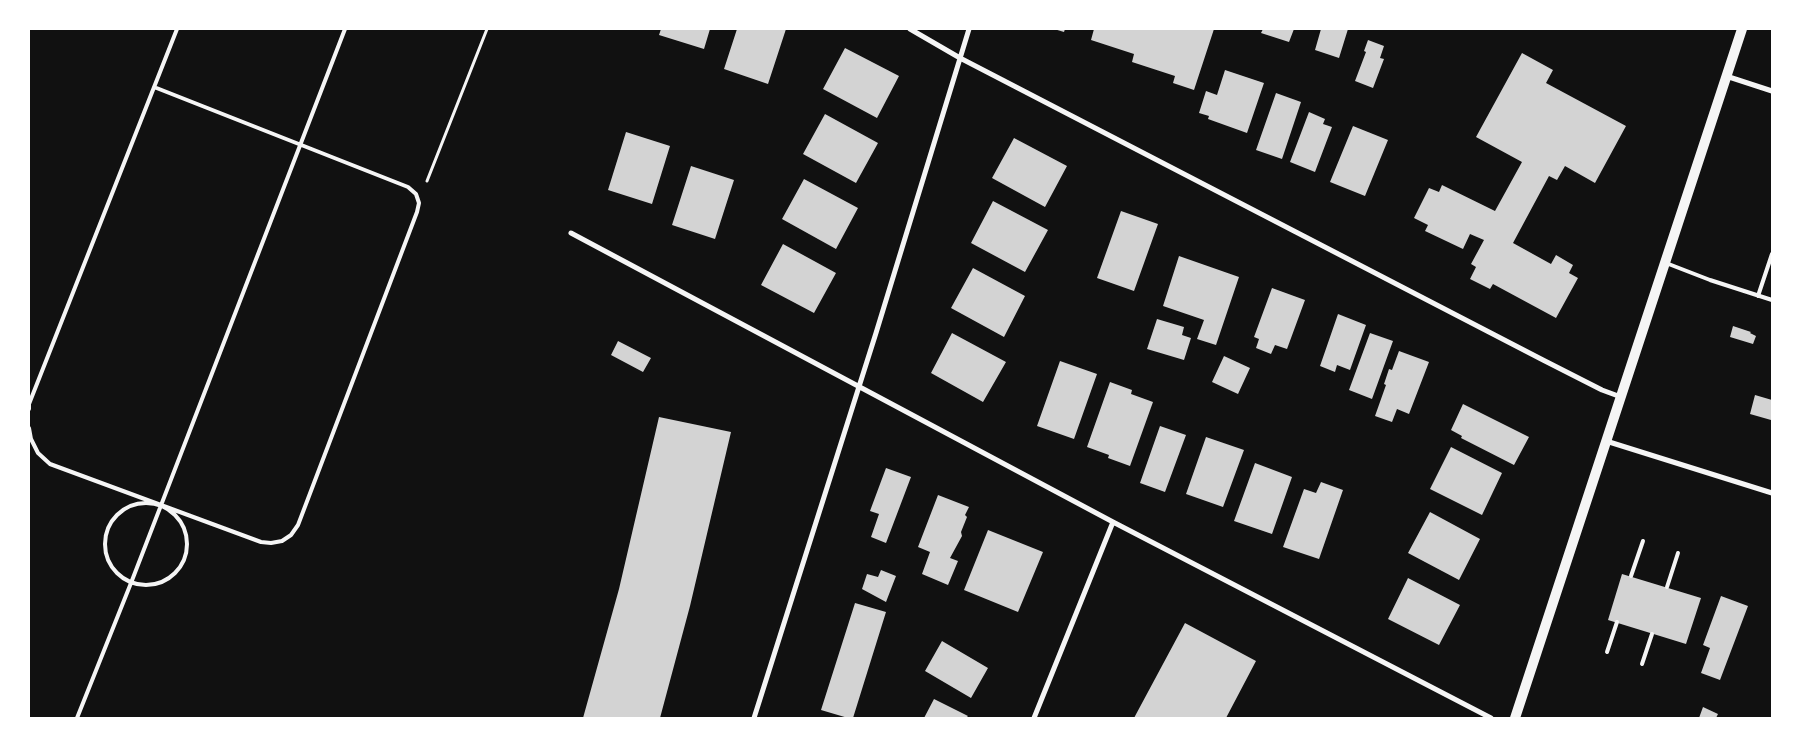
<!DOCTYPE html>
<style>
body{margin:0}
#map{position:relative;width:1801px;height:747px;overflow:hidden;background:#111;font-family:Ubuntu,sans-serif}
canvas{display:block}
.frame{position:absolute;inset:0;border:30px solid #fff;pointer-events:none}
</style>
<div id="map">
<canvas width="1801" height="747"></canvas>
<div class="frame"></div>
</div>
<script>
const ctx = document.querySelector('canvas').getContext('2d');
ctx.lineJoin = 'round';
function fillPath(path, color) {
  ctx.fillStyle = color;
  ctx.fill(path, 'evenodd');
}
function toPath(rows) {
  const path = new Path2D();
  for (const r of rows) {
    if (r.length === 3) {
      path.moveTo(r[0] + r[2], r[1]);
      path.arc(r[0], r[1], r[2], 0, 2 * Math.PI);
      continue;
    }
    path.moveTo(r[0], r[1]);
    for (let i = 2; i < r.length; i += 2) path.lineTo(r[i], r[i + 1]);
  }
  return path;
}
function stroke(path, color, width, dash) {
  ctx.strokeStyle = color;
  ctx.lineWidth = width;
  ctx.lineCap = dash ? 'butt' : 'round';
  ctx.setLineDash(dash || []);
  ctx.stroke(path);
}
fillPath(toPath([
 [661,29,710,29,704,49,659,35],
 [737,29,786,29,768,84,724,69],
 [1054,29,1065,29,1064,32],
 [1094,29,1214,29,1194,90,1173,83,1175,76,1132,62,1134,54,1091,40],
 [1263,29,1294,29,1289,42,1261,33],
 [1321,29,1348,29,1339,58,1315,50],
 [1368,40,1384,46,1380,58,1384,59,1373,88,1355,81,1366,52,1364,51],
 [845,48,899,76,877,118,823,89],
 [1522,53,1553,70,1546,83,1626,126,1595,183,1565,166,1557,180,1549,176,1513,243,1551,264,1556,255,1573,265,1569,273,1578,278,1556,318,1493,284,1490,289,1470,279,1476,267,1471,264,1484,240,1470,234,1463,249,1425,231,1428,225,1414,218,1429,188,1439,192,1442,185,1495,211,1522,162,1476,137],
 [1225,70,1264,83,1247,133,1208,119,1209,116,1199,113,1206,91,1217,95],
 [1276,93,1301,102,1282,159,1256,150],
 [1309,112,1325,119,1323,124,1332,127,1315,172,1290,162],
 [825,114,878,143,856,183,803,154],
 [1353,126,1388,140,1365,196,1330,182],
 [626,132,670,146,652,204,608,190],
 [1014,138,1067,166,1045,207,992,178],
 [691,166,734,180,715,239,672,225],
 [804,179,858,208,836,249,782,219],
 [993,201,1048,230,1025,272,971,243],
 [1121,211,1158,224,1134,291,1097,278],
 [783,244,836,273,814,313,761,285],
 [1179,256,1239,277,1216,345,1197,339,1204,320,1163,306],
 [973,268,1025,296,1004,337,951,308],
 [1272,288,1305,300,1287,349,1275,345,1271,354,1256,348,1259,339,1254,337],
 [1338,314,1366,325,1350,370,1337,365,1335,372,1320,366],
 [1157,319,1184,327,1182,335,1191,338,1184,360,1147,349],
 [1733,326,1751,332,1750,333,1756,336,1753,344,1730,337],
 [952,333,1006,362,983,402,931,373],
 [1370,333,1393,341,1372,399,1349,390],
 [618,341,651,358,643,372,611,355],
 [1399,351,1429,362,1409,414,1397,409,1392,422,1375,416,1386,385,1384,384,1389,369,1392,370],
 [1224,356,1250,368,1238,394,1212,382],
 [1060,361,1097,374,1074,439,1037,426],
 [1110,382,1132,390,1131,394,1153,402,1130,466,1108,458,1109,455,1087,447],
 [1755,395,1772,400,1771,420,1750,414],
 [1463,404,1529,437,1514,465,1461,438,1462,436,1451,430],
 [659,417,731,432,690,606,660,718,583,718,619,589],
 [1160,426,1186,435,1165,492,1140,483],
 [1206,437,1244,450,1223,507,1186,494],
 [1451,447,1502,473,1482,515,1430,489],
 [1255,463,1292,477,1272,534,1234,521],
 [886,468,911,477,886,543,871,537,879,514,870,511],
 [1321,482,1343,490,1319,559,1283,547,1304,489,1316,493],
 [938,495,969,507,965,515,967,517,961,532,962,536,950,558,958,561,948,585,922,574,930,552,918,547],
 [1430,512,1480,539,1459,580,1408,553],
 [988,530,1043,552,1018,612,964,590],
 [881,570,896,576,886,602,862,589,867,574,878,577],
 [1622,574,1701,598,1686,644,1608,620],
 [1408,578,1460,605,1439,645,1388,619],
 [1721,596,1748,606,1720,680,1701,673,1710,648,1703,645],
 [855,603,886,612,853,718,848,718,821,710],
 [1185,623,1256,661,1226,718,1134,718],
 [942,641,988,668,971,698,925,671],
 [934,699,968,716,966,718,924,718],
 [1703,707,1718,714,1716,718,1699,718]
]), '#d3d3d3');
stroke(toPath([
 [427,181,487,29]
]), '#f5f5f5', 3);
stroke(toPath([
 [1666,263,1710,280,1772,300],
 [1758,296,1772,254],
 [29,409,29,404,177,29],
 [29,428,31,439,38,453,50,464,261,542,271,543,282,541,291,535,298,525,417,212,419,203,416,194,408,187,154,87],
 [146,544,41],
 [1631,576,1643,541],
 [1667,587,1678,553],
 [1607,652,1617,622],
 [1642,664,1652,634],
 [77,718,131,583,345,29]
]), '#f5f5f5', 4);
stroke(toPath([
 [910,29,960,58,1543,360,1602,390,1621,397],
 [1726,76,1772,91],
 [571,233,1113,522,1491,718],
 [1606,441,1772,493],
 [754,718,876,333,969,29],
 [1034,718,1113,522]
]), '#f5f5f5', 5);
stroke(toPath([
 [1515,718,1742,29]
]), '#f5f5f5', 10);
</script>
